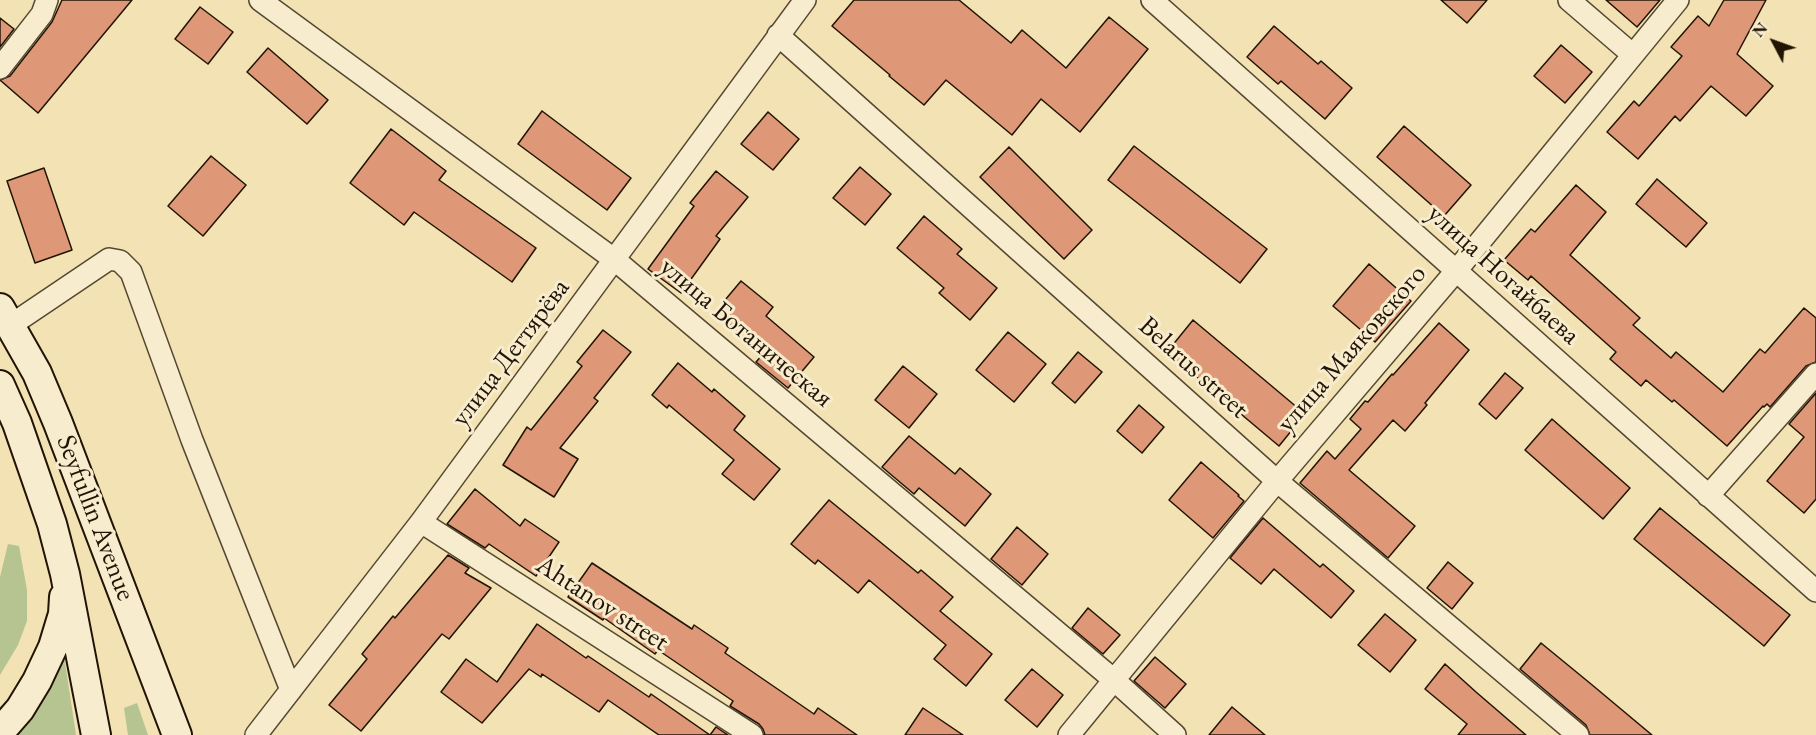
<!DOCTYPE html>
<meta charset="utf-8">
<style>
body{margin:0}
#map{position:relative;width:1816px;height:735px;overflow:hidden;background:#f2e2b4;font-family:"EB Garamond",serif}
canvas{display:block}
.north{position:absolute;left:1744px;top:12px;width:60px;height:60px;-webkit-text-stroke:4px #f7ecce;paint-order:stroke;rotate:311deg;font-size:16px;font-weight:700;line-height:24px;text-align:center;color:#211405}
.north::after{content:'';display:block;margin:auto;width:21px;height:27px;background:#211405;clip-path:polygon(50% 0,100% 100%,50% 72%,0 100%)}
</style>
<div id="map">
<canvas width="1816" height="735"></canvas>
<div class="north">N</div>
</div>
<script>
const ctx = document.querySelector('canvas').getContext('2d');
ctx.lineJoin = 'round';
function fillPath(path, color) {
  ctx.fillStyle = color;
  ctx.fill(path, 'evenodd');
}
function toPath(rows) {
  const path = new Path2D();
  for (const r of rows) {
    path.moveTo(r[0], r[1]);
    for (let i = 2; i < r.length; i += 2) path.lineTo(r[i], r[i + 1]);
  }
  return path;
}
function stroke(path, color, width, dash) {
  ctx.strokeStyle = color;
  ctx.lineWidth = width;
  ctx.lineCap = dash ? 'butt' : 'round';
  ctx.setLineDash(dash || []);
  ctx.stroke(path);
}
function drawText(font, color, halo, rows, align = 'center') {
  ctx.font = font + ' "EB Garamond",serif';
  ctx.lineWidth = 6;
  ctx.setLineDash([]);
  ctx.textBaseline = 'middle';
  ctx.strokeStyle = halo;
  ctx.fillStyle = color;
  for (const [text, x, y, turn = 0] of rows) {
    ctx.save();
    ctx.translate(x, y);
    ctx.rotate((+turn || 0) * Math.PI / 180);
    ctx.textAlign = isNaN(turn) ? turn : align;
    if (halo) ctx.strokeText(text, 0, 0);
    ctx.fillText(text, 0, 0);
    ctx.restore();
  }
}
fillPath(toPath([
 [8,544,19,546,27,590,27,621,18,645,0,675,0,577],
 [63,649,76,735,11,735],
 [137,703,148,735,128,735,124,708]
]), '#b6c491');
const building = toPath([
 [62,0,132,0,38,113,0,80,10,76,52,22,62,0],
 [854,0,959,0,1011,43,1022,30,1066,68,1109,17,1148,49,1080,132,1041,99,1012,135,946,80,924,105,889,76,890,75,832,26,854,0],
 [1441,0,1487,0,1467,23,1441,0],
 [1606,0,1660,0,1637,27,1606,0],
 [1724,0,1766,0,1737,54,1773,86,1746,116,1711,86,1680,121,1675,116,1638,159,1607,132,1634,101,1639,106,1682,56,1671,47,1698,16,1709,26,1724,0],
 [200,7,233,32,208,64,175,39,200,7],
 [0,18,14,29,0,47,0,18],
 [1274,26,1318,64,1321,61,1352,88,1325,119,1281,81,1278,84,1247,57,1274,26],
 [1561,45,1592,72,1565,103,1534,76,1561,45],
 [268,48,328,100,307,124,247,72,268,48],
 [542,111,631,178,607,210,518,144,542,111],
 [768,112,799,139,773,170,741,144,768,112],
 [1404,126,1471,185,1444,216,1377,157,1404,126],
 [391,129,446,171,439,180,536,248,512,282,414,212,404,225,350,183,391,129],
 [1134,146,1267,249,1240,283,1108,180,1134,146],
 [1009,147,1092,230,1064,259,980,177,1009,147],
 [211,156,246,185,203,236,168,206,211,156],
 [860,167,891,194,865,225,833,198,860,167],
 [44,168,72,250,35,263,7,181,44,168],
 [716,171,748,197,716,236,720,239,681,293,648,269,694,206,690,203,716,171],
 [1657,179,1707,223,1686,247,1636,204,1657,179],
 [1576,185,1606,212,1570,255,1640,318,1633,325,1671,358,1676,352,1723,392,1760,349,1765,353,1804,308,1816,318,1816,362,1806,366,1770,407,1767,404,1764,407,1763,406,1727,446,1674,400,1672,402,1646,380,1641,386,1610,359,1616,352,1531,276,1528,280,1504,260,1531,229,1535,232,1576,185],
 [924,216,962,249,957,254,997,288,970,320,939,293,944,288,897,248,924,216],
 [1369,264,1411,301,1375,342,1333,306,1369,264],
 [741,281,773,307,766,316,814,357,788,388,756,362,764,353,715,312,741,281],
 [1193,320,1305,414,1279,446,1167,352,1193,320],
 [1439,323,1469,350,1425,403,1427,405,1405,431,1393,420,1349,470,1415,526,1388,558,1300,483,1327,451,1335,459,1361,429,1350,419,1365,401,1368,402,1392,374,1393,375,1439,323],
 [603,330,631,352,594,398,598,401,560,448,578,459,554,497,503,465,527,427,531,430,582,366,577,362,603,330],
 [1008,332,1046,364,1014,402,976,370,1008,332],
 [1078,352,1102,372,1075,403,1052,383,1078,352],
 [678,363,712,392,714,389,745,416,734,430,780,469,754,500,722,474,734,460,669,405,667,408,652,395,678,363],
 [903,366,937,394,909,428,875,400,903,366],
 [1505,373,1523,388,1496,419,1479,404,1505,373],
 [1816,393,1816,499,1804,513,1767,481,1804,437,1789,424,1816,393],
 [1139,405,1164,427,1142,453,1117,431,1139,405],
 [1552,419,1630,488,1603,519,1525,450,1552,419],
 [909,436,955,474,960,468,991,494,965,526,919,488,914,494,882,467,909,436],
 [1201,462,1239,495,1238,496,1244,501,1213,538,1169,500,1201,462],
 [475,489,520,526,525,519,559,542,536,576,489,544,485,548,447,524,475,489],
 [829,500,918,573,921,570,953,597,940,611,992,654,966,686,934,659,946,645,869,580,858,593,818,560,815,564,791,544,829,500],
 [1660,508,1790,615,1764,646,1634,539,1660,508],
 [1263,518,1320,567,1323,564,1354,591,1331,618,1274,569,1261,584,1230,558,1263,518],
 [1017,527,1048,554,1022,585,991,559,1017,527],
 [448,555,469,568,465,573,491,588,449,639,442,634,361,731,329,705,367,659,362,654,393,616,395,618,448,555],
 [1448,562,1473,583,1452,609,1427,588,1448,562],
 [592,563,692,629,694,625,728,648,725,653,814,714,818,708,857,735,765,735,763,729,759,724,730,706,733,701,658,650,655,654,604,618,603,620,568,597,592,563],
 [1088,608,1120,635,1103,654,1072,628,1088,608],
 [1385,614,1416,640,1390,672,1358,645,1385,614],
 [537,624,586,658,588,656,649,697,651,694,710,735,716,727,728,735,659,735,608,700,599,712,542,674,541,677,529,669,482,723,441,692,466,659,497,682,537,624],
 [1541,643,1591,684,1652,735,1590,735,1586,725,1520,669,1541,643],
 [1155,657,1186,684,1165,708,1134,681,1155,657],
 [1445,664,1476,692,1526,735,1458,735,1467,724,1425,689,1445,664],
 [1032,669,1063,695,1037,727,1005,700,1032,669],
 [1232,707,1265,735,1209,735,1232,707],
 [923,708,963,735,905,735,923,708]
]);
fillPath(building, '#de9877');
stroke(building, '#211405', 1.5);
const minor = toPath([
 [260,0,615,260,1114,680,1175,735],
 [1152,0,1816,591],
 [1569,0,1633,55],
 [778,35,1277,481,1578,735],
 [0,68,42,14,47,0],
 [11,325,109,259,120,261,131,272,192,440,291,690],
 [1708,496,1816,374],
 [421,522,752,735],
 [256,735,421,522,805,0],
 [1069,735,1272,487,1456,271,1678,0]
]);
const secondary = toPath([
 [0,308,37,373,58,423,177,735],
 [0,385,17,423,52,524,65,574,96,735],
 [0,732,20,709,37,681,53,647,63,614,64,597]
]);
stroke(minor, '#554831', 24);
stroke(secondary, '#211405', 32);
stroke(minor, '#f7ecce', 21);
stroke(secondary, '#f7ecce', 28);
drawText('27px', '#211405', '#f7ecce', [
 ["улица Ногайбаева",1503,275,42],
 ["улица Ботаническая",746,333,40],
 ["улица Маяковского",1352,349,-49],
 ["улица Дегтярёва",511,353,-53],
 ["Belarus street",1193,368,42],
 ["Seyfullin Avenue",95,518,69],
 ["Ahtanov street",602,604,33]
]);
</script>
